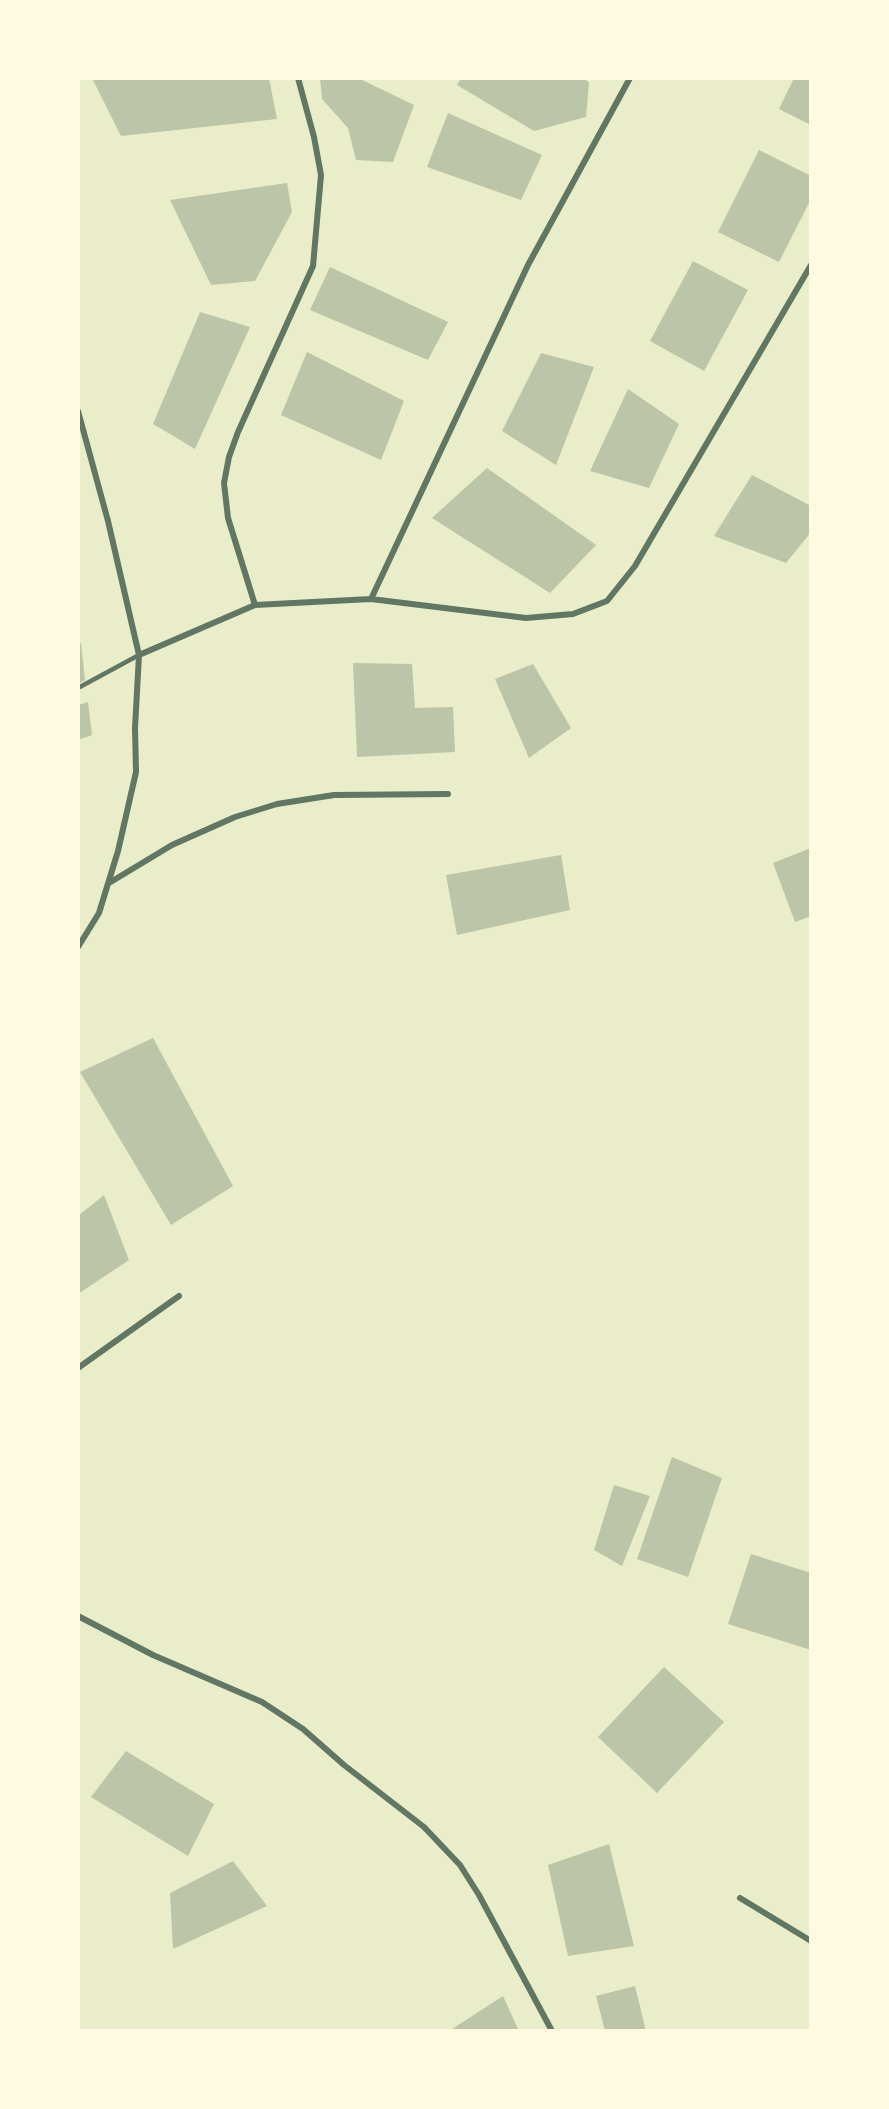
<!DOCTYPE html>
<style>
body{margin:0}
#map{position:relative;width:889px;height:2109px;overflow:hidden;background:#e9edc9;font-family:Barlow,sans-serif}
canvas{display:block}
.frame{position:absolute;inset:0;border:80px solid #fefae0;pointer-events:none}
</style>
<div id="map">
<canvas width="889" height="2109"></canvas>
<div class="frame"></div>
</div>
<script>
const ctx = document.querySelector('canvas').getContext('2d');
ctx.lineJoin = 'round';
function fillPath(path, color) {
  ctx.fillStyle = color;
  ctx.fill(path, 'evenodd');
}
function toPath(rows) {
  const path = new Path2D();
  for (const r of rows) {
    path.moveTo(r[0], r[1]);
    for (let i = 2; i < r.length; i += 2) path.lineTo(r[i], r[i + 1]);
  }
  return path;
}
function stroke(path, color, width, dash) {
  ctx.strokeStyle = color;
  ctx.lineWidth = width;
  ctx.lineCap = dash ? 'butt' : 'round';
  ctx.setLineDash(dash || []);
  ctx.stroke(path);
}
fillPath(toPath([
 [92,78,269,78,277,119,121,136],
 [320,78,358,78,414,105,393,162,356,160,348,128,322,99],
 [461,78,582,78,589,82,586,117,534,131,457,85],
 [794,78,811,78,811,125,779,109],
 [448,113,542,155,521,200,427,167],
 [759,150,811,176,811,199,779,262,718,232],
 [287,183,292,212,255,281,211,285,170,200],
 [693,261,748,290,704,371,650,341],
 [330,267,448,322,428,360,310,310],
 [200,312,250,327,195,449,153,424],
 [307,352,404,401,381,460,281,415],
 [541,353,594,367,556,465,502,431],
 [628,389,679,424,649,488,590,471],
 [487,468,596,545,550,593,432,518],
 [752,475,811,506,811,532,786,563,714,536],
 [81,643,85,680,78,684,78,644],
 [353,663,412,664,415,708,453,707,455,752,357,757],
 [533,664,571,728,529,758,495,679],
 [88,702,92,735,78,740,78,705],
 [811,848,811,916,795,922,773,863],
 [561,855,570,910,457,935,446,875],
 [153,1038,233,1186,171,1225,80,1072],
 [104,1195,129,1260,78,1294,78,1216],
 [672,1457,722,1478,688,1577,637,1559],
 [614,1485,650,1496,622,1566,594,1550],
 [751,1554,811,1573,811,1650,728,1624],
 [664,1667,724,1722,657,1793,598,1737],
 [126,1751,214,1804,188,1856,91,1797],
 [609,1844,634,1946,568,1956,548,1865],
 [233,1861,267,1906,173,1949,170,1893],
 [635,1986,646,2031,605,2031,596,1996],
 [503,1996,519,2031,449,2031]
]), '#bcc5a7');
stroke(toPath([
 [78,688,139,655]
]), '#617663', 4.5);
stroke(toPath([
 [78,411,108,521,139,655,135,728,136,772,118,851,99,913,78,947],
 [371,599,528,265,630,78],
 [255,605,228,518,224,483,229,457,238,432,313,266,321,175,314,137,298,78],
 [139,655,255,605,371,599,526,618,573,614,607,601,635,566,811,265],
 [109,883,172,845,235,817,277,804,334,795,448,794],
 [78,1368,179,1296],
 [78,1616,153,1655,262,1702,303,1729,344,1765,424,1827,460,1865,479,1895,552,2031],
 [740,1898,811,1941]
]), '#617663', 6);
</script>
